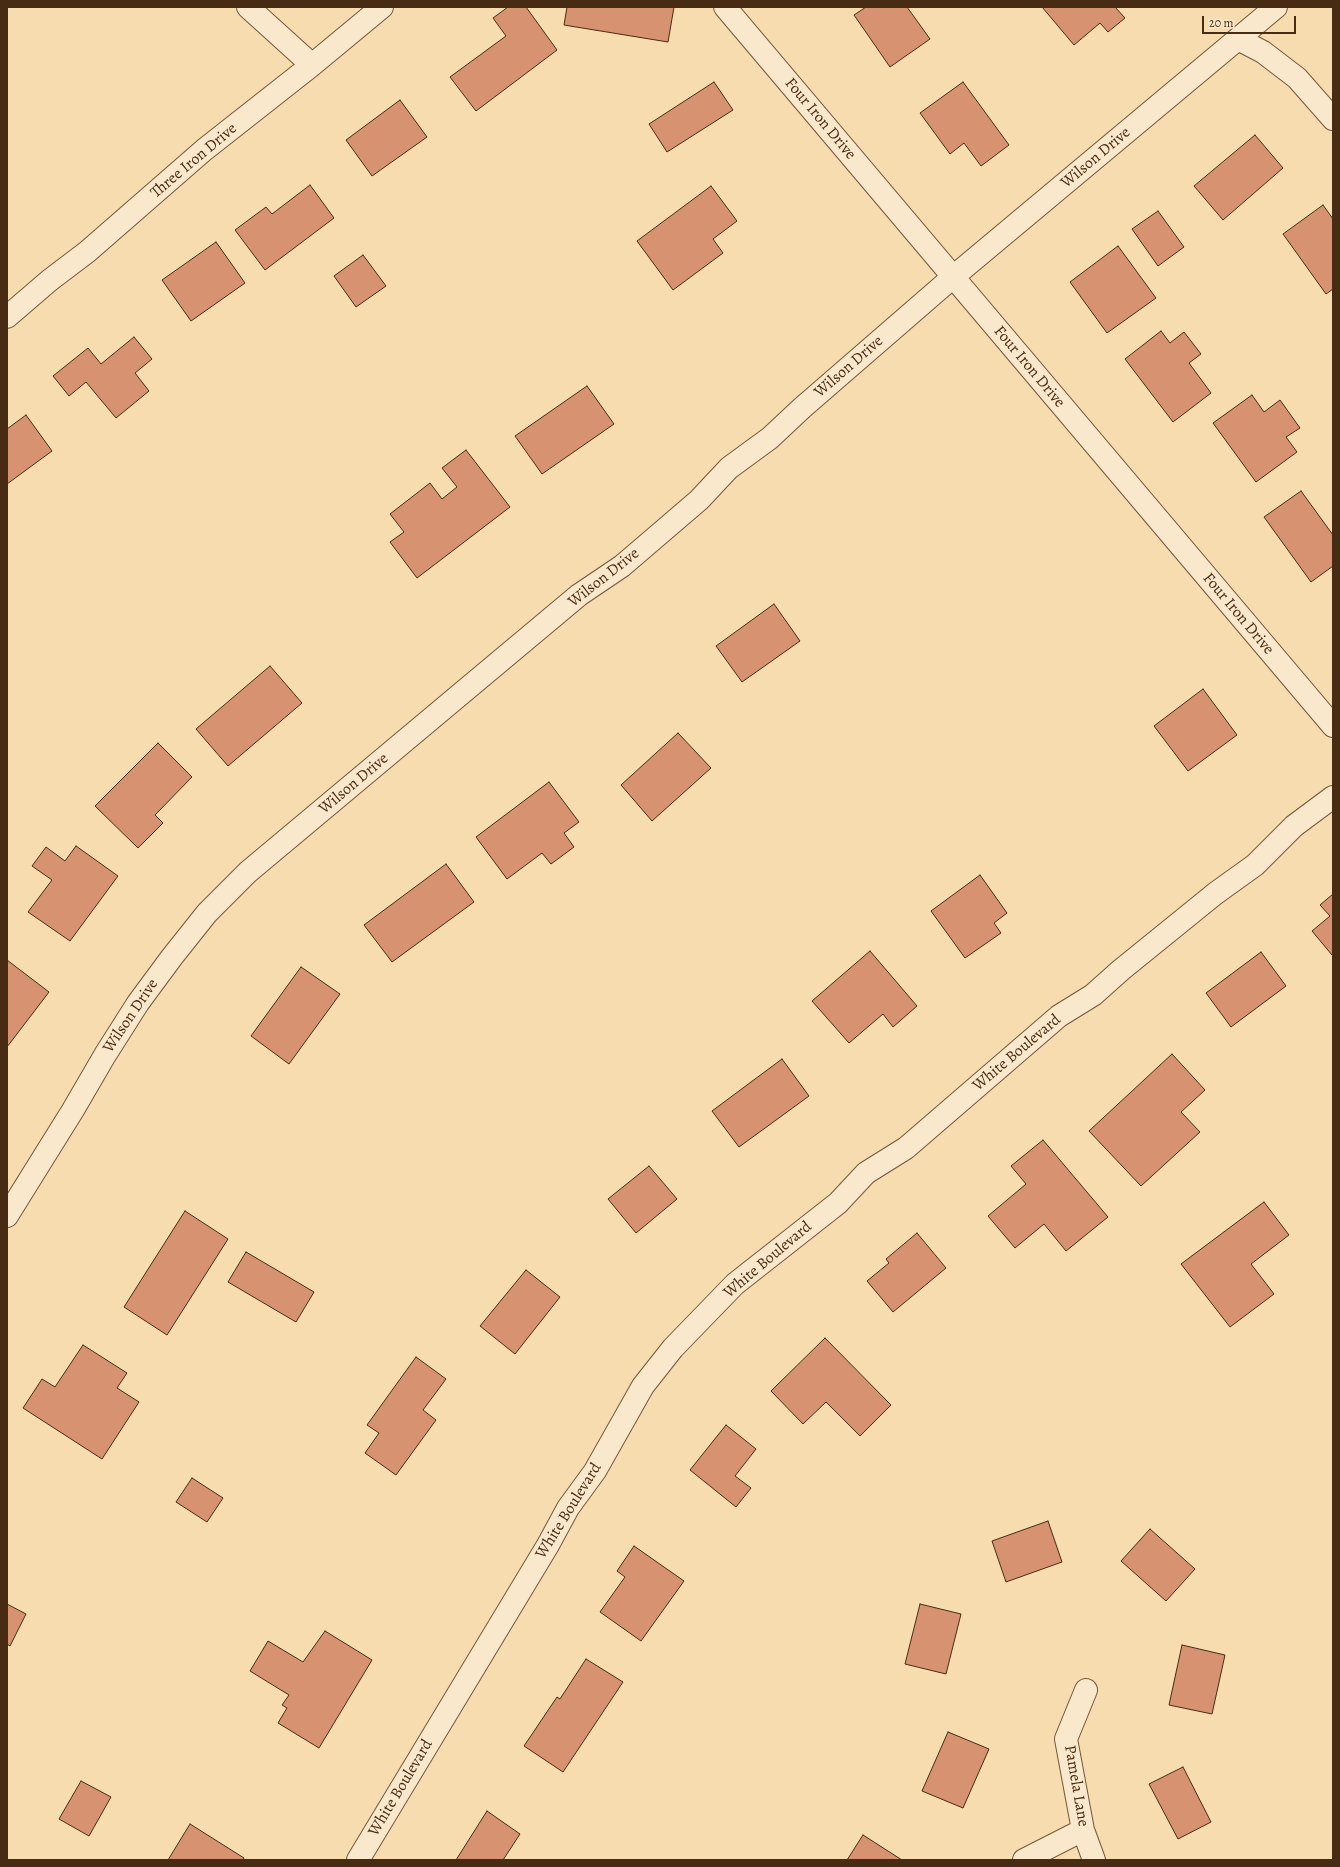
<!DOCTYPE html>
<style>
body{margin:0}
#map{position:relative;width:1340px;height:1867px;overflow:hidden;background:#f7dcb0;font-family:Alegreya,serif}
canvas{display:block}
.frame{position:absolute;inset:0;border:8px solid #472b12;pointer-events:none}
.scale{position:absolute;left:1202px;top:16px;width:94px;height:18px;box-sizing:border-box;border:2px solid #472b12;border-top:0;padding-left:5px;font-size:12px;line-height:14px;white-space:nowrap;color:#472b12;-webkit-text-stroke:3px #fae8cc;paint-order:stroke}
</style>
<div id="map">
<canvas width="1340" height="1867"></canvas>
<div class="frame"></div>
<div class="scale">20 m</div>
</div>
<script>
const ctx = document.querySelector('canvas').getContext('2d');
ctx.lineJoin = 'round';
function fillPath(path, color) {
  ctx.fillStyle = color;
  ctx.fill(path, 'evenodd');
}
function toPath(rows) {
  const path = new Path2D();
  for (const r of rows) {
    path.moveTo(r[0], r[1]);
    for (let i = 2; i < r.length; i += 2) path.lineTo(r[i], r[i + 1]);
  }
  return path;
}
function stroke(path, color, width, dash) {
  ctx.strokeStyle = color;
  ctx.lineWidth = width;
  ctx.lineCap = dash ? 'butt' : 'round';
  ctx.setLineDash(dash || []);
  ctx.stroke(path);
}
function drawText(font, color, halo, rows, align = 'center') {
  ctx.font = font + ' Alegreya,serif';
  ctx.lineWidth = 3;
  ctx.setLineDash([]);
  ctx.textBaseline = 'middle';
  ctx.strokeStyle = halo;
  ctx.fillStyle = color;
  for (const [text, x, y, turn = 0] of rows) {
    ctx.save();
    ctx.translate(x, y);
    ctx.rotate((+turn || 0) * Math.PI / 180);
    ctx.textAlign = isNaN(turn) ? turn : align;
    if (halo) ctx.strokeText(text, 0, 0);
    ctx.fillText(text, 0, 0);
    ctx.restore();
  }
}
const building = toPath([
 [508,7,526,7,557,50,476,111,450,77,506,36,493,18,508,7],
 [567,7,674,7,668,42,564,25,567,7],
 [866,7,907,7,930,39,890,67,854,15,866,7],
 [1042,7,1115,7,1125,18,1108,32,1100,23,1074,45,1042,7],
 [714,82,733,110,667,152,649,124,714,82],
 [963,82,1009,145,981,166,964,143,950,154,920,113,963,82],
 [400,100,427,137,372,176,346,140,400,100],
 [1255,135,1283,168,1223,220,1194,186,1255,135],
 [310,185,334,218,265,270,235,230,266,207,272,214,310,185],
 [711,186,737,221,713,239,723,253,673,290,637,241,711,186],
 [1323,205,1333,219,1333,289,1326,294,1283,234,1323,205],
 [1158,211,1184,247,1158,266,1132,229,1158,211],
 [216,242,245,283,191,321,162,280,216,242],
 [1118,246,1156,298,1107,333,1070,282,1118,246],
 [363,255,386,286,356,307,334,276,363,255],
 [1161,331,1170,343,1184,332,1201,354,1189,363,1211,393,1173,422,1125,359,1161,331],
 [134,337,152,359,135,373,149,391,116,418,86,382,69,396,53,376,88,348,101,364,134,337],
 [587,386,614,424,542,474,515,436,587,386],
 [1252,395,1264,412,1280,400,1300,428,1286,437,1297,452,1256,482,1213,423,1252,395],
 [26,415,52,451,7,484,7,429,26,415],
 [466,450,510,507,417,578,390,542,404,532,390,514,430,483,442,499,457,487,442,468,466,450],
 [1301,491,1333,535,1333,566,1311,582,1264,517,1301,491],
 [774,604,800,641,742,682,716,646,774,604],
 [270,666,302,703,228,766,196,729,270,666],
 [1203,689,1237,735,1188,771,1154,726,1203,689],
 [678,733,711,768,652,821,621,785,678,733],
 [158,743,192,777,155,815,163,823,138,848,95,806,158,743],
 [549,782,579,822,564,833,574,847,551,864,542,853,507,879,476,837,549,782],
 [76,846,118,876,70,941,28,912,52,880,32,866,46,847,65,861,76,846],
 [446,864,474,902,392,962,364,925,446,864],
 [980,875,1007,913,994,923,1001,933,965,958,931,911,980,875],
 [1333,894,1333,954,1332,955,1312,931,1330,916,1320,905,1333,894],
 [870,951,917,1006,893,1027,883,1014,849,1043,812,1001,870,951],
 [1261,952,1286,986,1231,1027,1206,993,1261,952],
 [7,960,49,992,7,1047,7,960],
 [301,967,340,994,289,1064,251,1036,301,967],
 [1172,1054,1205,1090,1181,1112,1200,1132,1141,1186,1089,1131,1172,1054],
 [782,1059,809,1096,739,1147,712,1111,782,1059],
 [1043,1140,1108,1217,1066,1251,1044,1224,1015,1248,988,1216,1026,1184,1011,1166,1043,1140],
 [649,1166,677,1199,636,1233,608,1199,649,1166],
 [1264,1202,1289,1235,1251,1264,1274,1294,1230,1327,1181,1264,1264,1202],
 [185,1211,228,1239,167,1335,124,1307,185,1211],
 [917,1233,946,1268,893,1312,867,1281,889,1263,886,1259,917,1233],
 [246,1252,314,1292,296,1322,228,1282,246,1252],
 [526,1270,560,1297,515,1354,480,1326,526,1270],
 [825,1338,891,1405,860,1436,826,1402,803,1424,771,1391,825,1338],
 [83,1345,127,1373,117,1388,139,1402,102,1459,23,1408,42,1379,55,1387,83,1345],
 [416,1357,446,1379,423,1410,436,1420,396,1475,365,1453,379,1433,367,1425,416,1357],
 [726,1425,756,1449,735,1476,751,1488,736,1507,690,1470,726,1425],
 [192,1478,223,1498,207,1522,176,1502,192,1478],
 [1048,1521,1062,1562,1006,1582,992,1541,1048,1521],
 [1150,1529,1195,1569,1166,1601,1121,1561,1150,1529],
 [634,1546,684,1581,641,1641,600,1612,625,1577,617,1571,634,1546],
 [7,1604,26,1614,10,1646,7,1644,7,1604],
 [920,1604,961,1614,946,1674,905,1664,920,1604],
 [325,1631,372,1660,319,1748,278,1723,287,1708,282,1705,289,1695,250,1671,268,1641,303,1662,325,1631],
 [1182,1645,1225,1655,1212,1714,1169,1705,1182,1645],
 [586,1659,623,1682,563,1772,524,1746,557,1697,560,1699,586,1659],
 [948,1732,989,1749,963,1808,922,1791,948,1732],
 [1183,1767,1211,1822,1178,1839,1149,1784,1183,1767],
 [81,1781,111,1797,89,1836,59,1819,81,1781],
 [487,1811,520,1834,503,1860,456,1860,487,1811],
 [190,1824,244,1858,243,1860,168,1860,190,1824],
 [863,1835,902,1860,847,1860,863,1835]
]);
fillPath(building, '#d79371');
stroke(building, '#472b12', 1);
const minor = toPath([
 [248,7,312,65],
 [725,7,1333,726],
 [1238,39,1263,52,1297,78,1333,119],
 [7,317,50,280,87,252,204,150,312,65,382,7],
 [7,1216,73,1110,105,1055,138,1003,172,957,207,913,248,872,579,595,622,566,699,500,729,468,770,438,802,408,953,277,1276,7],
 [1086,1690,1066,1739,1083,1830,1094,1860],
 [358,1860,548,1545,568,1508,595,1471,643,1386,673,1348,735,1284,838,1203,866,1173,906,1148,1059,1016,1093,995,1121,970,1216,893,1255,865,1294,826,1333,797],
 [1024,1860,1083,1830]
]);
stroke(minor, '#73573a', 24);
stroke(minor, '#fae8cc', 22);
drawText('16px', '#472b12', '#fae8cc', [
 ["Four Iron Drive",820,119,50],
 ["Wilson Drive",1096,158,-40],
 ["Three Iron Drive",194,161,-40],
 ["Wilson Drive",849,367,-41],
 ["Four Iron Drive",1029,367,50],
 ["Wilson Drive",604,578,-38],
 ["Four Iron Drive",1238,614,50],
 ["Wilson Drive",354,784,-40],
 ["Wilson Drive",131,1016,-56],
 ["White Boulevard",1017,1053,-40],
 ["White Boulevard",768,1260,-40],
 ["White Boulevard",569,1511,-58],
 ["Pamela Lane",1076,1786,80],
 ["White Boulevard",401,1788,-59]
]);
</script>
